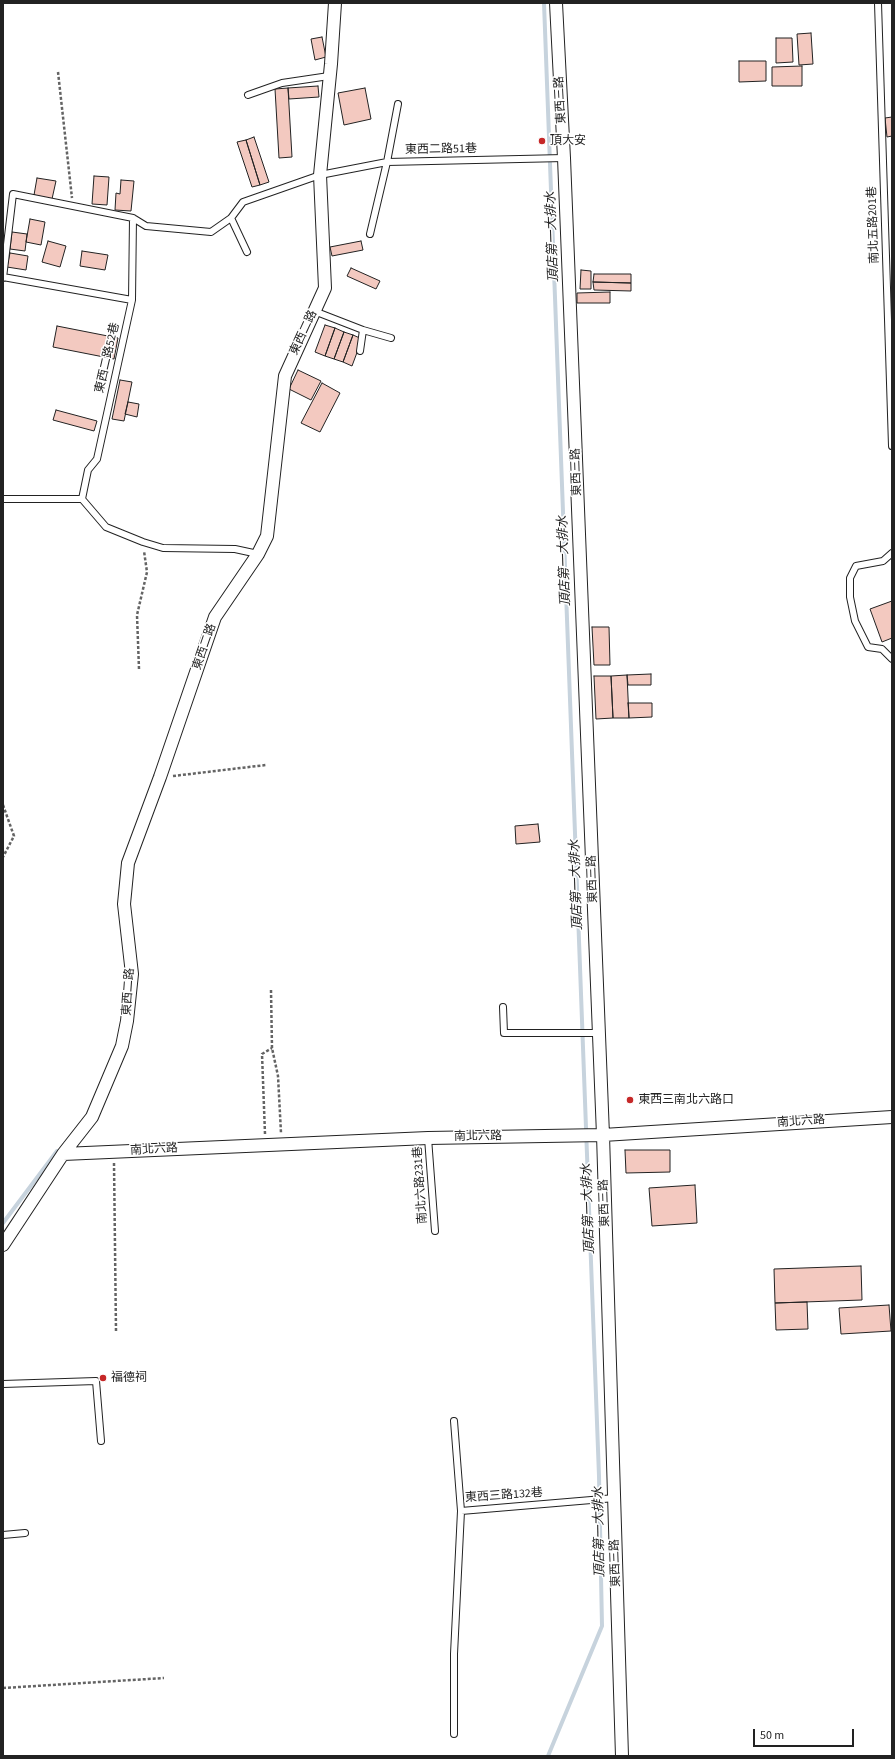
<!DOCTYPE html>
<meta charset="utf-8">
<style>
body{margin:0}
#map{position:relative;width:895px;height:1759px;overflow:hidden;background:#fff;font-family:"Source Sans 3",sans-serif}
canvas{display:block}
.frame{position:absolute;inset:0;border:4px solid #222;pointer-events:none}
.scale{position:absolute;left:753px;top:1729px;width:101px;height:18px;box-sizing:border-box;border:2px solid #222;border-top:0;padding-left:5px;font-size:12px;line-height:14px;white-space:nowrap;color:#222;-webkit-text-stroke:3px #fff;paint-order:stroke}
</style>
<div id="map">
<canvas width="895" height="1759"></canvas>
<div class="frame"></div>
<div class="scale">50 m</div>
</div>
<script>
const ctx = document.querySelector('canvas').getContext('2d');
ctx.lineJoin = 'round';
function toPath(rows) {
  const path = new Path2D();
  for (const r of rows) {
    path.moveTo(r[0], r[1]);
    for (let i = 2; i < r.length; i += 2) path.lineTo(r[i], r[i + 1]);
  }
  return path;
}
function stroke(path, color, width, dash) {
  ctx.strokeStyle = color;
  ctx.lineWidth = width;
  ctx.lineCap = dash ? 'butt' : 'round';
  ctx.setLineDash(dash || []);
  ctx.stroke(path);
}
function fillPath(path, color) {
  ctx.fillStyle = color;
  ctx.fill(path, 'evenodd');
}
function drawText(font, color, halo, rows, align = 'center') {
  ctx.font = font + ' "Source Sans 3","Noto Sans TC",sans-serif';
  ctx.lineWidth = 3;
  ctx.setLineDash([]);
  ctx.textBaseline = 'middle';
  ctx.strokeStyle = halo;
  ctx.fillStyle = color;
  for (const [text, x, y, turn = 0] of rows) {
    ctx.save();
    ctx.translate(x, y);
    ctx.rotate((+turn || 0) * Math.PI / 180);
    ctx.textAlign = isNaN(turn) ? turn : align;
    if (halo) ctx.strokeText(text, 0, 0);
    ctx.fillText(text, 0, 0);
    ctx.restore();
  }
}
stroke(toPath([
 [544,3,599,1476,602,1626,548,1756],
 [3,1223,57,1151]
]), '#c7d3dd', 4);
const building = toPath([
 [811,33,813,64,799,65,797,34,811,33],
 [322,37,326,57,315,60,311,39,322,37],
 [776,38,792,38,793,62,776,63,776,38],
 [739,61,766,61,766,81,739,82,739,61],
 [802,66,802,86,772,86,772,67,802,66],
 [318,86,319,97,289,99,288,88,318,86],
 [288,88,292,157,279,158,275,89,288,88],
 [365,88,371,119,344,125,338,93,365,88],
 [892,117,892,136,887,137,885,118,892,117],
 [254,137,269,182,260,185,246,140,254,137],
 [246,140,260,185,252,187,237,142,246,140],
 [94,176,109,177,107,205,92,204,94,176],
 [37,178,56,181,52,199,34,195,37,178],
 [121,180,134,181,131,211,115,210,116,193,120,194,121,180],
 [30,219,45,222,41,245,26,242,30,219],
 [12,232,27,234,25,251,10,249,12,232],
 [48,241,66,246,60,267,42,262,48,241],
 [361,241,363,250,332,256,330,247,361,241],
 [82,251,108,255,105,270,80,266,82,251],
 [10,253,28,256,26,270,7,267,10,253],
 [351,268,380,281,376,289,347,276,351,268],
 [581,270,591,271,591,289,580,289,581,270],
 [594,274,631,274,631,283,593,282,594,274],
 [593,282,631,283,631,291,594,290,593,282],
 [610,292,610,303,577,303,577,293,610,292],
 [325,325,335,328,325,356,315,352,325,325],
 [57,326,118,338,114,359,53,347,57,326],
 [335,328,344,332,334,359,325,356,335,328],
 [344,332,353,335,343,362,334,359,344,332],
 [353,335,362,339,352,366,343,362,353,335],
 [298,370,321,381,311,400,289,389,298,370],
 [120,380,132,382,124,421,112,419,120,380],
 [322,383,340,393,320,432,301,423,322,383],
 [128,402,139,404,137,417,125,414,128,402],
 [56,410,97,421,94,431,53,420,56,410],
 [892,601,892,638,882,642,870,609,892,601],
 [592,627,609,627,610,665,594,665,592,627],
 [651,674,651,685,628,685,627,675,651,674],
 [627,675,629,718,613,718,611,676,627,675],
 [594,676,611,676,613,718,596,719,594,676],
 [628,703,652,703,652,717,629,718,628,703],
 [538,824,540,842,516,844,515,826,538,824],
 [625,1150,670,1150,670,1172,626,1173,625,1150],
 [695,1185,697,1223,652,1226,649,1188,695,1185],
 [861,1266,862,1300,775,1303,774,1269,861,1266],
 [807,1302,808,1329,776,1330,775,1303,807,1302],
 [889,1305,891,1331,841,1334,839,1308,889,1305]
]);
fillPath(building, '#f3c9c0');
stroke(building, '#222', 1);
const service = toPath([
 [878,3,892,446],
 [248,95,282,83,329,76],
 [231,218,247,252],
 [370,234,387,162,398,104],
 [3,277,132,300],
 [3,278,13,194,133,218,146,226,211,232,231,218,243,202,320,175,387,162,564,158],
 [314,311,363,330,391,338],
 [360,351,363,330],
 [3,499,82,499,106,527,143,542,163,548,235,549,258,554],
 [82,499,88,470,97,459,132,300,133,218],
 [892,553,883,561,856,566,850,578,850,597,855,621,868,647,882,649,892,659],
 [503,1007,504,1033,599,1033],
 [428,1138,435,1231],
 [3,1384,96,1381,101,1441],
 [454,1421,461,1511,615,1498],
 [3,1535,25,1533],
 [454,1734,454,1654,461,1511]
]);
const minor = toPath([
 [556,3,564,158,603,1135,622,1756],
 [63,1154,428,1138,603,1135,892,1117],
 [3,1245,63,1154,92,1117,122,1046,127,1021,132,974,124,904,128,863,160,777,215,617,258,554,267,536,285,376,325,288,320,175,331,64,335,3]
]);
stroke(service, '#222', 8);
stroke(minor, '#222', 14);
stroke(toPath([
 [58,72,72,198],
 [139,669,137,615,147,572,144,551],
 [173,776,266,765],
 [3,805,14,836,3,857],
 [271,990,272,1048,278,1076,281,1133],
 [265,1134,262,1054,272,1048],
 [114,1163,116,1331],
 [3,1688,164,1678]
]), '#646464', 2.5, [3, 2]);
stroke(service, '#fff', 6);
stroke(minor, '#fff', 12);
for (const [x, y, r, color] of [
 [542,141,4,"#c62828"],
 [630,1100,4,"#c62828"],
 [103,1378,4,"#c62828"]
]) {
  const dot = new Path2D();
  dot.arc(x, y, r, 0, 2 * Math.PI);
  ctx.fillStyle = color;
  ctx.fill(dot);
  stroke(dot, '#fff', 1.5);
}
drawText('12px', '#222', '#fff', [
 ["東西三路",561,100,-93],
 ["東西二路51巷",441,150,-1],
 ["南北五路201巷",874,225,-92],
 ["東西二路",304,333,-65],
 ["東西二路52巷",108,358,-77],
 ["東西三路",577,472,-92],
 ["東西二路",205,647,-71],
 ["東西三路",593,879,-92],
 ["東西二路",129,992,-86],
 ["南北六路",801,1122,-4],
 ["南北六路",478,1137,-1],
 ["南北六路",154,1150,-3],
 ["南北六路231巷",421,1185,-94],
 ["東西三路",605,1203,-92],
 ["東西三路132巷",504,1496,-4],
 ["東西三路",616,1563,-92]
]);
drawText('12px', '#222', '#fff', [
 ["頂大安",550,141],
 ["東西三南北六路口",638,1100],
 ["福德祠",111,1378]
], 'left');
drawText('italic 13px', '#222', '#fff', [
 ["頂店第一大排水",553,237,-92],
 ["頂店第一大排水",565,561,-92],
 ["頂店第一大排水",577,885,-92],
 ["頂店第一大排水",589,1209,-92],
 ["頂店第一大排水",600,1532,-91]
]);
</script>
